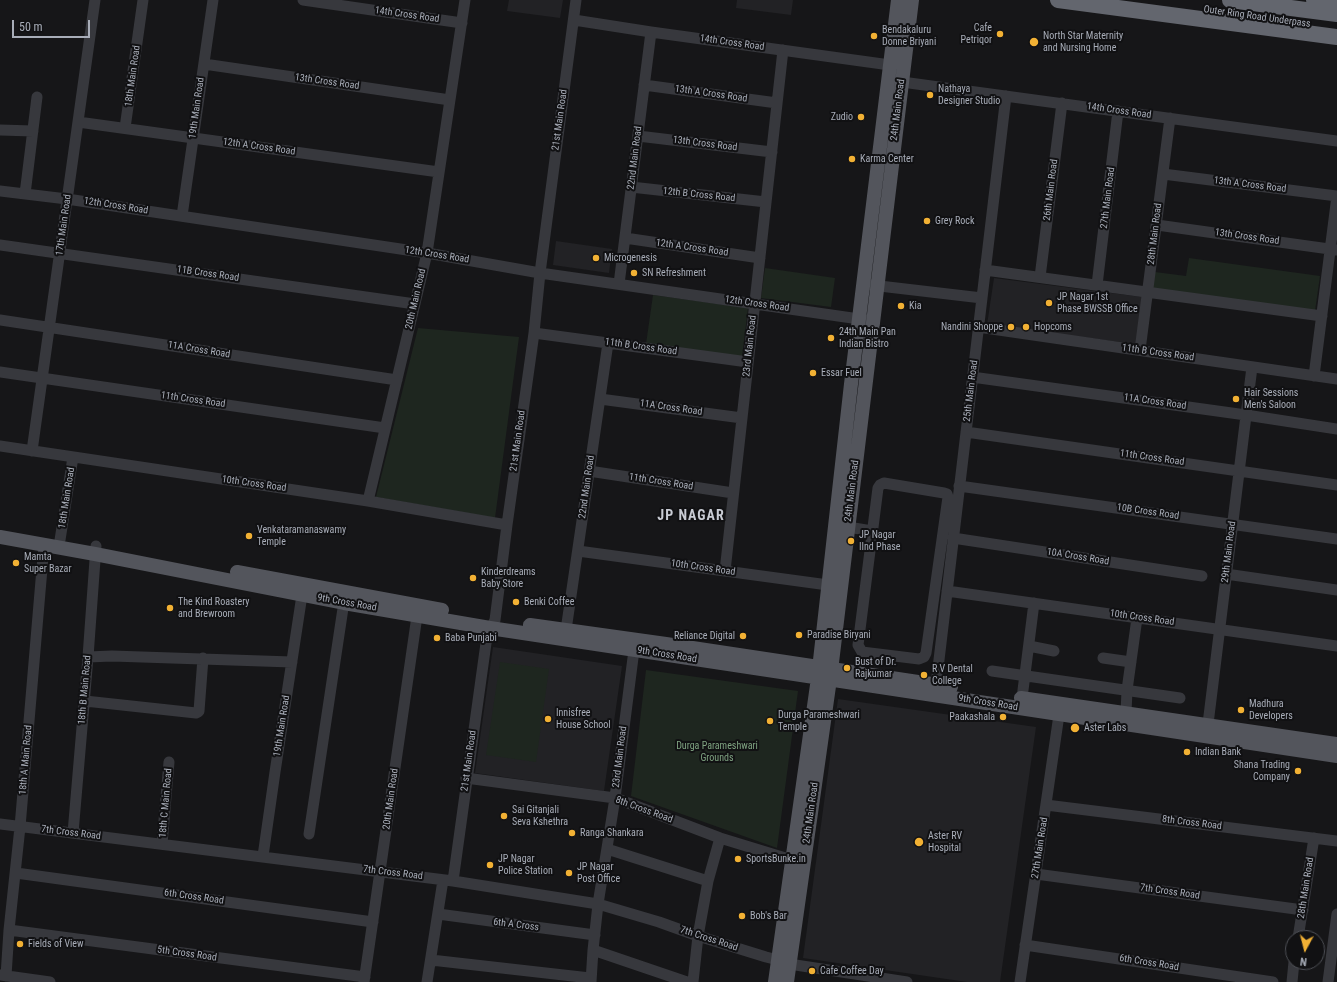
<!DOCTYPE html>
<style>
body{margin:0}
#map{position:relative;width:1337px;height:982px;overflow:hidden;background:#161618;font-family:"Roboto Condensed",sans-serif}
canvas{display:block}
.north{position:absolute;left:1285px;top:930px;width:40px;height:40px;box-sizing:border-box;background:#111113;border:1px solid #4d4f55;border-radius:50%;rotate:187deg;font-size:11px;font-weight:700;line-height:16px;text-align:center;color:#a8adb8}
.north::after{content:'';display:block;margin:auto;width:14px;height:18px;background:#f2b134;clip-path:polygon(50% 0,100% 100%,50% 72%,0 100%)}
.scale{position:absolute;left:12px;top:20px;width:78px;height:18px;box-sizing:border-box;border:2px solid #a8adb8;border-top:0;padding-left:5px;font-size:12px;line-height:14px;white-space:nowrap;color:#a8adb8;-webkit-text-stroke:3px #111113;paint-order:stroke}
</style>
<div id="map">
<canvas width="1337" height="982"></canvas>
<div class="north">N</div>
<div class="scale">50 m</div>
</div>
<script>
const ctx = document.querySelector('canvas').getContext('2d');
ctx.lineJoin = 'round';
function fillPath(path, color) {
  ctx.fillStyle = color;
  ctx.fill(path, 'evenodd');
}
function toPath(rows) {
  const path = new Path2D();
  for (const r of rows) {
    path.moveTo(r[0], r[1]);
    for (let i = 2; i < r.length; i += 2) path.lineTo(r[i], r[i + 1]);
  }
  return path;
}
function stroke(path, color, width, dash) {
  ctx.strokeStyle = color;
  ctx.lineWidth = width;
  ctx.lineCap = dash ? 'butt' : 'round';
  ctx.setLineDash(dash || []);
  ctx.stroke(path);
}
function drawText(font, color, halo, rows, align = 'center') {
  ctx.font = font + ' "Roboto Condensed",sans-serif';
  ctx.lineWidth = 4;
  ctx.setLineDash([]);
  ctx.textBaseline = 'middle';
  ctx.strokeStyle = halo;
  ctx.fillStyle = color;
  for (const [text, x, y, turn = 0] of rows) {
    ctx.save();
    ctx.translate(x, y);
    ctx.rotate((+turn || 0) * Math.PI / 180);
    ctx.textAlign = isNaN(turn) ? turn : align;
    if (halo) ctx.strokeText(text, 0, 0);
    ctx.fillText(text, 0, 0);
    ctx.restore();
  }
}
fillPath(toPath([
 [509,0,563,0,560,18,507,11],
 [737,0,793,0,791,15,736,8],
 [556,241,612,249,609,273,553,265],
 [994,278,1142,297,1136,344,987,325],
 [493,647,622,666,604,791,475,773],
 [838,699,1036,727,1000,982,967,982,803,958]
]), '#222225');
fillPath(toPath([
 [1189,258,1320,276,1315,311,1152,289,1155,272,1186,276],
 [765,268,835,278,831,307,761,298],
 [653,295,748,308,742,357,646,344],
 [418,328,519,337,495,518,376,497],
 [500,662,549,669,536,762,486,755],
 [646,670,798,691,777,848,631,796]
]), '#1e261f');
stroke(toPath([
 [303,0,462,23],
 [574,20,651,32,890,65],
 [204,64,450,100],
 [902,82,1337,141],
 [644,85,777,103],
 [78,122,439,172],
 [125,128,143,0],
 [0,130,33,131],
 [638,136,772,152],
 [1163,174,1337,196],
 [631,187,766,202],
 [0,191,67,199,427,253,540,273,866,320],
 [25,194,37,97],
 [182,216,213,0],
 [1157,225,1337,250],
 [625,238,760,258],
 [0,245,415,304],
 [985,270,1322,316],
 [1040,277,1062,103],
 [619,284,651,32],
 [871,285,982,298],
 [1097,285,1118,111],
 [0,320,397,380],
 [978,327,1337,379],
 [534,333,748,362],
 [1140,350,1170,118],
 [0,372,385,428],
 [1314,376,1337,196],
 [972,377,1246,415,1337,429],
 [600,399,742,418],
 [966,432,1337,485],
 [0,446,368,501,507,525],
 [32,451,95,0],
 [589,471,733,493],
 [884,483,944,493,947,494,948,497,926,653,924,657,919,659,862,652,858,645,878,488,880,485,884,483],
 [959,486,1337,539],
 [368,501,427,253,465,0],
 [848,527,872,531],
 [953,538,1202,576],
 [60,540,73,457],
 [578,551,828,585],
 [725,571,783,50],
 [1226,574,1337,590],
 [947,591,1337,646],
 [566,630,608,343],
 [1029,646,1054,651],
 [88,657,112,656,292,662],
 [1103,658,1131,662],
 [992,671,1180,698],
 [936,685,1006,96],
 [1022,698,1034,603],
 [85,701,196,713,198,712,199,711,203,658],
 [1126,713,1127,690,1137,618],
 [1207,732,1252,367],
 [466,778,615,798,720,838,792,860],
 [1046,805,1337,841],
 [0,824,453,881,598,904,659,922,698,936,766,957,778,960,789,964,907,982],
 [73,833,88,657,96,546],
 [309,834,345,595],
 [162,844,169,762],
 [607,849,708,881],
 [263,856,275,772,302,595],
 [16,873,373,922],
 [1036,874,1303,910],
 [453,881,487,636,495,620,507,525,534,333,540,273,576,0],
 [438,914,595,935],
 [9,930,365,977],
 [1298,938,1314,838],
 [1025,945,1273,982],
 [593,950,687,982],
 [431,960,590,978],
 [0,975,50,982],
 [6,976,9,930,20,827,44,545],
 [364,982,417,616],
 [427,982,443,880],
 [591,982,593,950,598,904,615,798,634,650],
 [693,982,698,936,708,881,720,838],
 [1020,982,1060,708],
 [1292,982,1294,962],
 [1328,982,1337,914]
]), '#37383d', 11);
stroke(toPath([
 [0,537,95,554,344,603,490,628,1337,756],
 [237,572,442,610],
 [530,625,666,644,951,687],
 [1021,698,1337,744],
 [775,982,818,678,851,384,898,0],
 [787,982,830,679,912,0]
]), '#53555c', 14);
stroke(toPath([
 [1058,0,1337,37],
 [1230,0,1337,14],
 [1314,0,1337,3]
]), '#63666e', 16);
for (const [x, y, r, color] of [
 [1000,34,4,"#f2b134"],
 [874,36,4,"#f2b134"],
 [1034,42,5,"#f2b134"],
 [930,95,4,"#f2b134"],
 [861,117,4,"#f2b134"],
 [852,159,4,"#f2b134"],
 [927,221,4,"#f2b134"],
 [596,258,4,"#f2b134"],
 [634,273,4,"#f2b134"],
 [1049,303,4,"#f2b134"],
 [901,306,4,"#f2b134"],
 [1011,327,4,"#f2b134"],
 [1026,327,4,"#f2b134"],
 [831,338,4,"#f2b134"],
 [813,373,4,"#f2b134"],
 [1236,399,4,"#f2b134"],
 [249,536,4,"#f2b134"],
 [851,541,4,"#f2b134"],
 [16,563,4,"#f2b134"],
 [473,578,4,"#f2b134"],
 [516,602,4,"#f2b134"],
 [170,608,4,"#f2b134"],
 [799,635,4,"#f2b134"],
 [743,636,4,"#f2b134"],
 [437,638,4,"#f2b134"],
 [847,668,4,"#f2b134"],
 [924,675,4,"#f2b134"],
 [1241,710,4,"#f2b134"],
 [1003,717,4,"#f2b134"],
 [548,719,4,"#f2b134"],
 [770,721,4,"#f2b134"],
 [1075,728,5,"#f2b134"],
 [1187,752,4,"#f2b134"],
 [1298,771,4,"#f2b134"],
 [504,816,4,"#f2b134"],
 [572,833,4,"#f2b134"],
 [919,842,5,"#f2b134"],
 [738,859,4,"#f2b134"],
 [490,865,4,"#f2b134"],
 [569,873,4,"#f2b134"],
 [742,916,4,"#f2b134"],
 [20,944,4,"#f2b134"],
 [812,971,4,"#f2b134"]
]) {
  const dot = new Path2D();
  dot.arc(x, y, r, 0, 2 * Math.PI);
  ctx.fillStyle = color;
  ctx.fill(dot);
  stroke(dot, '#111113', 1.5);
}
drawText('10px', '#a8adb8', '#111113', [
 ["14th Cross Road",407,15,8],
 ["Outer Ring Road Underpass",1257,17,8],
 ["14th Cross Road",732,43,8],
 ["18th Main Road",133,76,-82],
 ["13th Cross Road",327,82,8],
 ["13th A Cross Road",711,94,8],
 ["19th Main Road",197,108,-82],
 ["24th Main Road",898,110,-83],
 ["14th Cross Road",1119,111,8],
 ["21st Main Road",560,120,-82],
 ["13th Cross Road",705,144,7],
 ["12th A Cross Road",259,147,8],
 ["22nd Main Road",635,158,-83],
 ["13th A Cross Road",1250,185,7],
 ["26th Main Road",1051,190,-83],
 ["12th B Cross Road",699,195,6],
 ["27th Main Road",1108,198,-83],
 ["12th Cross Road",116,206,9],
 ["17th Main Road",64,225,-82],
 ["28th Main Road",1155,234,-83],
 ["13th Cross Road",1247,237,8],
 ["12th A Cross Road",692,248,8],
 ["12th Cross Road",437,255,9],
 ["11B Cross Road",208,274,8],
 ["20th Main Road",416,299,-77],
 ["12th Cross Road",757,304,8],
 ["23rd Main Road",750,346,-84],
 ["11th B Cross Road",641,347,8],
 ["11A Cross Road",199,350,9],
 ["11th B Cross Road",1158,353,8],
 ["25th Main Road",971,391,-83],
 ["11th Cross Road",193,400,8],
 ["11A Cross Road",1155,402,8],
 ["11A Cross Road",671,408,8],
 ["21st Main Road",518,441,-82],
 ["11th Cross Road",1152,458,8],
 ["11th Cross Road",661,482,9],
 ["10th Cross Road",254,484,8],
 ["22nd Main Road",587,487,-82],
 ["24th Main Road",852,491,-83],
 ["18th Main Road",67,498,-81],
 ["10B Cross Road",1148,512,8],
 ["29th Main Road",1229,552,-83],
 ["10A Cross Road",1078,557,9],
 ["10th Cross Road",703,568,8],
 ["9th Cross Road",347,603,10],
 ["10th Cross Road",1142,618,8],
 ["9th Cross Road",667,655,9],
 ["18th B Main Road",85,690,-85],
 ["9th Cross Road",988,703,9],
 ["19th Main Road",282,726,-81],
 ["23rd Main Road",620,757,-83],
 ["18th A Main Road",26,760,-85],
 ["21st Main Road",469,761,-82],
 ["20th Main Road",391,799,-82],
 ["18th C Main Road",166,803,-85],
 ["8th Cross Road",644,810,20],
 ["24th Main Road",811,813,-82],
 ["8th Cross Road",1192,823,7],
 ["7th Cross Road",71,833,7],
 ["27th Main Road",1040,848,-81],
 ["7th Cross Road",393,873,7],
 ["28th Main Road",1306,888,-81],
 ["7th Cross Road",1170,892,8],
 ["6th Cross Road",194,897,8],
 ["6th A Cross",516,925,7],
 ["7th Cross Road",709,939,18],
 ["5th Cross Road",187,954,8],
 ["6th Cross Road",1149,963,9]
]);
drawText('10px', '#a8adb8', '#111113', [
 ["Cafe",992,28,"right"],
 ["Petriqor",992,40,"right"],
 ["Bendakaluru",882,30],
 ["Donne Briyani",882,42],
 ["North Star Maternity",1043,36],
 ["and Nursing Home",1043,48],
 ["Nathaya",938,89],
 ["Designer Studio",938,101],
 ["Zudio",853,117,"right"],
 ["Karma Center",860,159],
 ["Grey Rock",935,221],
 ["Microgenesis",604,258],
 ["SN Refreshment",642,273],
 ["JP Nagar 1st",1057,297],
 ["Phase BWSSB Office",1057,309],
 ["Kia",909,306],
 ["Nandini Shoppe",1003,327,"right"],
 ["Hopcoms",1034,327],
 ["24th Main Pan",839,332],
 ["Indian Bistro",839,344],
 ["Essar Fuel",821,373],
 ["Hair Sessions",1244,393],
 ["Men's Saloon",1244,405],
 ["Venkataramanaswamy",257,530],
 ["Temple",257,542],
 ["JP Nagar",859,535],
 ["IInd Phase",859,547],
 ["Mamta",24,557],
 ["Super Bazar",24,569],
 ["Kinderdreams",481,572],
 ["Baby Store",481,584],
 ["The Kind Roastery",178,602],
 ["and Brewroom",178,614],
 ["Benki Coffee",524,602],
 ["Paradise Biryani",807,635],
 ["Reliance Digital",735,636,"right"],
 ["Baba Punjabi",445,638],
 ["Bust of Dr.",855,662],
 ["Rajkumar",855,674],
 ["R V Dental",932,669],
 ["College",932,681],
 ["Madhura",1249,704],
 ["Developers",1249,716],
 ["Innisfree",556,713],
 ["House School",556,725],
 ["Durga Parameshwari",778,715],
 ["Temple",778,727],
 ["Paakashala",995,717,"right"],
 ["Aster Labs",1084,728],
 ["Indian Bank",1195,752],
 ["Shana Trading",1290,765,"right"],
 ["Company",1290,777,"right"],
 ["Sai Gitanjali",512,810],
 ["Seva Kshethra",512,822],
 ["Ranga Shankara",580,833],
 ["Aster RV",928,836],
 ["Hospital",928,848],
 ["JP Nagar",498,859],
 ["Police Station",498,871],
 ["SportsBunke.in",746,859],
 ["JP Nagar",577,867],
 ["Post Office",577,879],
 ["Bob's Bar",750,916],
 ["Fields of View",28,944],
 ["Cafe Coffee Day",820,971]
], 'left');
drawText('10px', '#7fa381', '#111113', [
 ["Durga Parameshwari",717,746],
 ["Grounds",717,758]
]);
ctx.letterSpacing = '1px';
drawText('bold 14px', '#c9ccd4', '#111113', [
 ["JP NAGAR",691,516]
]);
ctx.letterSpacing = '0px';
</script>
